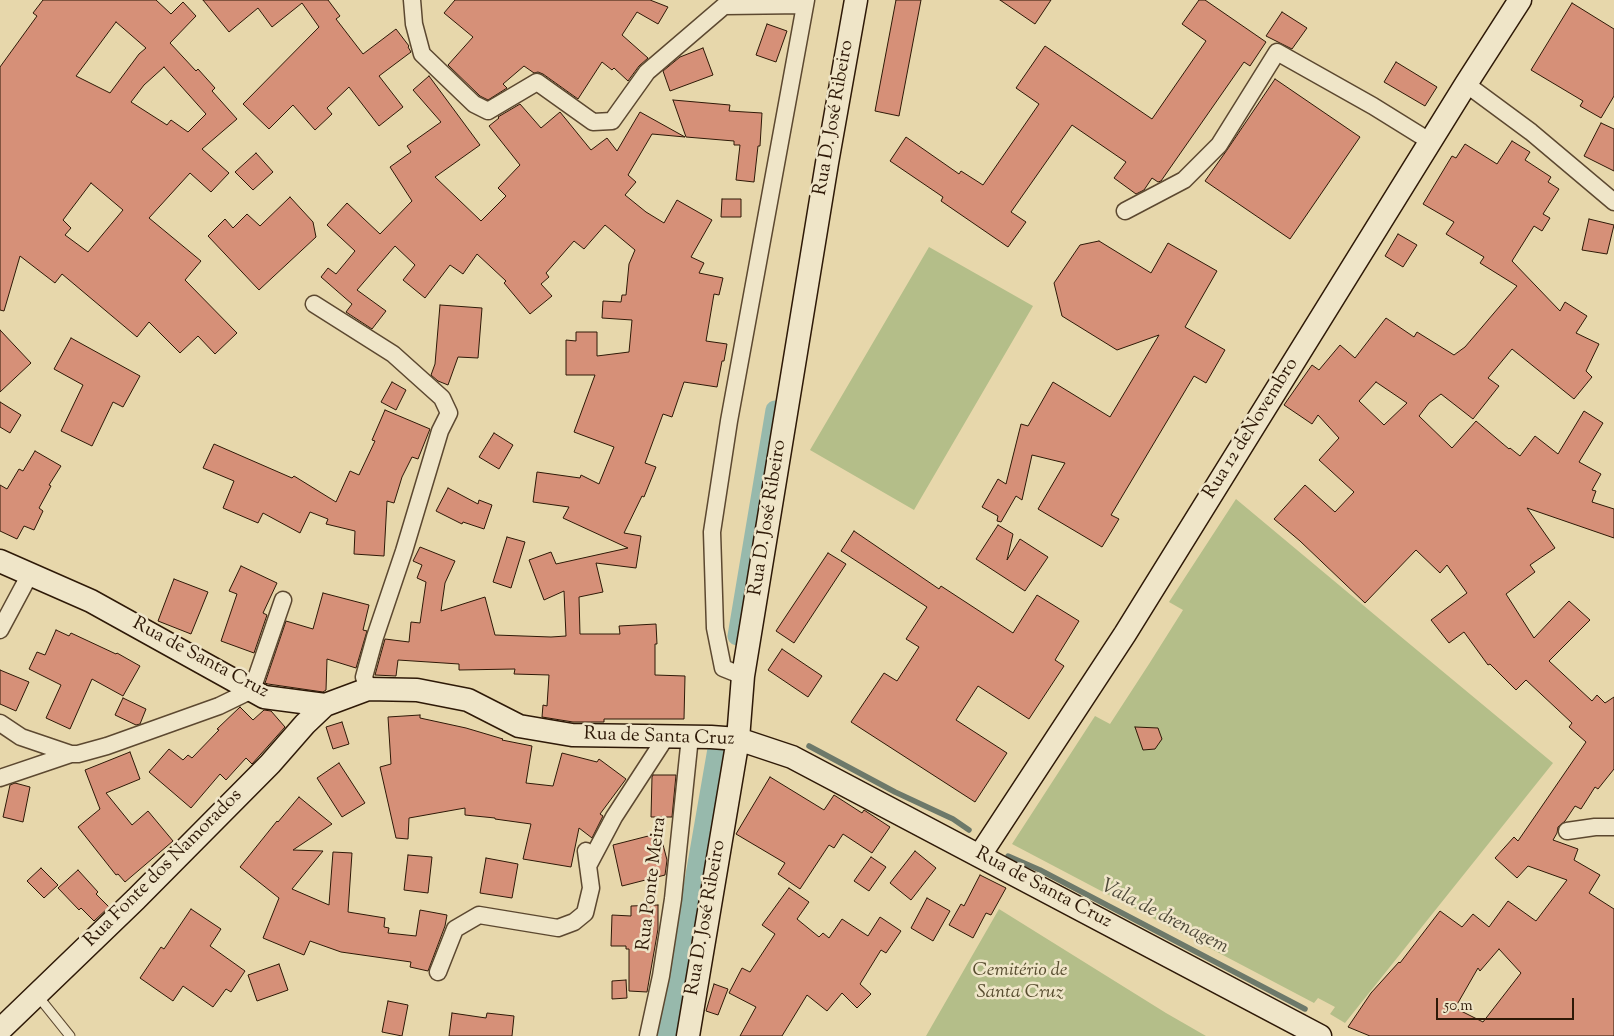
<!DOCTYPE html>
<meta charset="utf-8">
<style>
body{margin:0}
#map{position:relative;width:1614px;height:1036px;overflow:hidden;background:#e7d7ab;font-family:"Sorts Mill Goudy",serif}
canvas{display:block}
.scale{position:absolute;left:1436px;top:998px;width:138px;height:22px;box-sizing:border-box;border:2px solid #2e1907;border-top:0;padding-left:6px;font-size:15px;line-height:18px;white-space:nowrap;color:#2e1907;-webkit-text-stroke:4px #efe5c8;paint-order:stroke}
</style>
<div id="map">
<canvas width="1614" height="1036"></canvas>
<div class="scale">50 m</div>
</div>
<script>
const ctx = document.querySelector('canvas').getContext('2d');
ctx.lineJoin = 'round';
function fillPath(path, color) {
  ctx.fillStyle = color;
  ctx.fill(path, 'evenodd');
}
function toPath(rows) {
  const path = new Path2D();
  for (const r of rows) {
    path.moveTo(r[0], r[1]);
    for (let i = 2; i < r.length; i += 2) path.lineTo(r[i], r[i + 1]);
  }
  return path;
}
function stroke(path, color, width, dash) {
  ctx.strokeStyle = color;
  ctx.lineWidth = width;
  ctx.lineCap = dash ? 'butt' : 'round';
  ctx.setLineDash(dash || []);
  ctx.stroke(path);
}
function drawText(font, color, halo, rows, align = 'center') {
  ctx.font = font + ' "Sorts Mill Goudy",serif';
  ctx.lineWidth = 5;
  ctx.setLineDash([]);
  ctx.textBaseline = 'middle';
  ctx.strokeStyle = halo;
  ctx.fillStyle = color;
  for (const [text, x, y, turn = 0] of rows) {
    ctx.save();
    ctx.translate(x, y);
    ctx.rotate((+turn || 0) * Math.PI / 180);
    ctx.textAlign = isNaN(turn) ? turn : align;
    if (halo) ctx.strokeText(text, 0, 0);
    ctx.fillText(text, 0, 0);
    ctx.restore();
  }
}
fillPath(toPath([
 [929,247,1033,306,914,510,810,450],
 [1236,499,1394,631,1553,763,1345,1023,1330,1014,1335,1007,1318,998,1314,1003,1012,844,1095,716,1110,724,1149,664,1183,610,1169,602],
 [999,909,1166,1013,1206,1036,926,1036]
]), '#b4be89');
stroke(toPath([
 [809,746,895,792,953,819,969,830],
 [1008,856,1040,870,1305,1009]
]), '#6d796a', 5.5);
stroke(toPath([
 [737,636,775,410],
 [667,1036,717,749]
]), '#97b9ac', 19);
const building = toPath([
 [43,0,156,0,171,14,183,2,196,16,170,43,196,71,198,69,215,88,212,91,237,119,202,149,229,173,211,192,190,173,149,218,201,261,185,280,237,333,215,354,198,336,180,353,149,322,137,337,62,274,55,283,20,256,4,311,0,310,0,67,37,16,33,13,43,0],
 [116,22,146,48,139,54,110,93,76,76,116,22],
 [164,67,206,114,188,132,171,120,167,125,131,102,144,85,164,67],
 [91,183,123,210,88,252,65,235,71,228,63,220,91,183],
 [203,0,328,0,340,16,336,19,363,54,396,29,409,46,408,47,411,52,379,76,403,107,379,126,349,87,327,108,332,114,315,130,293,105,269,129,243,104,319,27,302,3,272,27,258,8,229,32,203,0],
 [455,0,650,0,668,7,658,24,637,12,622,35,648,58,639,66,628,81,614,68,612,70,602,62,578,99,543,74,538,72,534,73,524,66,503,84,507,88,488,100,480,96,448,65,473,37,444,13,455,0],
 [896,0,921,0,899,116,875,111,896,0],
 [1000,0,1051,0,1035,24,1000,0],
 [1199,0,1205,0,1266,42,1250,66,1244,62,1161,181,1158,182,1152,178,1144,190,1136,194,1114,178,1126,162,1072,125,1011,212,1026,222,1008,247,941,201,943,197,890,161,906,137,959,174,961,171,983,185,1039,104,1016,88,1045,46,1152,119,1206,41,1182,24,1199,0],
 [1572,3,1614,29,1614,96,1601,118,1580,106,1583,101,1531,70,1572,3],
 [1282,12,1307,28,1292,49,1266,36,1282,12],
 [767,24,787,31,776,62,756,55,767,24],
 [703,48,713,75,670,91,663,71,680,57,703,48],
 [1396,62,1437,87,1425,106,1384,82,1396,62],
 [429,76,480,145,435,177,481,221,506,196,498,188,520,165,489,126,499,118,498,117,520,104,541,128,560,112,591,150,607,138,617,151,640,112,685,137,652,134,628,175,636,182,625,195,646,212,664,223,677,200,712,220,691,257,704,263,699,273,723,278,719,295,714,294,706,341,727,344,724,361,722,361,717,387,684,382,672,417,663,414,645,463,656,467,644,497,642,496,624,533,641,536,636,568,596,563,603,592,579,597,580,634,620,634,619,626,656,624,657,644,655,644,655,675,685,676,684,719,604,719,604,722,573,722,542,717,543,705,547,706,549,675,514,674,515,669,459,670,459,664,398,660,396,676,375,675,385,639,409,642,411,622,420,623,426,582,417,578,422,565,413,561,420,547,455,561,445,583,441,611,485,597,495,635,551,637,566,636,564,591,544,600,529,560,551,552,556,564,628,548,563,518,569,507,533,502,537,472,580,478,581,475,599,484,614,447,574,432,595,375,566,375,566,340,576,341,576,332,597,332,597,356,629,352,632,320,602,318,603,301,621,302,622,295,626,295,629,264,635,250,605,225,584,249,574,241,546,273,549,277,541,284,552,296,530,314,504,283,506,281,477,254,463,274,450,265,425,298,403,280,415,265,395,246,357,290,386,311,372,329,346,312,352,304,321,277,328,268,336,274,355,251,327,225,347,203,380,234,412,201,390,167,411,152,407,146,441,122,413,90,429,76],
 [1275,79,1360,137,1290,239,1205,181,1227,150,1275,79],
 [673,100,730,105,729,111,762,113,760,146,758,146,754,182,736,180,740,145,734,145,734,141,686,137,673,100],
 [1601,123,1614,129,1614,171,1584,156,1601,123],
 [1512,141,1530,152,1525,160,1551,177,1548,182,1559,189,1543,214,1550,218,1542,231,1534,226,1512,261,1560,311,1565,302,1587,316,1576,333,1599,344,1586,371,1592,377,1574,399,1512,349,1488,378,1499,386,1473,419,1441,394,1429,403,1419,416,1452,448,1476,421,1509,449,1510,448,1520,456,1535,436,1558,454,1584,411,1603,423,1579,462,1601,474,1592,490,1596,491,1592,502,1614,509,1614,538,1527,508,1555,548,1530,565,1535,572,1506,594,1534,638,1569,601,1590,620,1549,661,1592,701,1597,695,1605,703,1614,697,1614,769,1598,789,1595,787,1581,809,1575,806,1565,821,1558,827,1557,833,1553,840,1578,849,1574,860,1600,875,1589,893,1614,909,1614,1036,1370,1036,1348,1027,1371,993,1399,962,1400,963,1440,911,1462,927,1473,914,1489,927,1508,901,1536,921,1567,880,1528,866,1517,878,1495,858,1514,837,1518,841,1586,742,1569,727,1572,723,1526,680,1516,690,1490,664,1488,665,1464,632,1449,643,1431,620,1467,593,1447,565,1440,573,1416,550,1365,603,1300,541,1274,519,1305,485,1335,512,1354,492,1319,460,1339,438,1318,415,1312,424,1284,405,1312,365,1319,370,1340,345,1355,358,1386,318,1414,337,1417,332,1454,355,1465,347,1517,286,1480,263,1484,257,1446,234,1454,222,1423,204,1452,156,1456,158,1465,144,1497,164,1512,141],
 [1376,382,1407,403,1384,425,1359,401,1376,382],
 [1499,949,1521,973,1483,1022,1455,1008,1478,968,1480,971,1499,949],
 [256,153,273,172,253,190,235,172,256,153],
 [290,197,313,222,316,237,259,290,208,236,225,219,233,228,247,214,260,226,290,197],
 [722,199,741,199,741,217,721,217,722,199],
 [1589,219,1614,225,1607,254,1582,250,1589,219],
 [1398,234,1417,245,1403,267,1385,256,1398,234],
 [1099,241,1151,273,1168,243,1217,271,1185,327,1225,350,1206,383,1194,376,1111,515,1119,519,1102,547,1038,509,1065,463,1032,455,1022,500,1016,496,1001,522,997,521,998,516,982,507,998,479,1006,484,1021,424,1028,426,1053,382,1110,417,1159,335,1117,350,1062,316,1054,283,1080,245,1099,241],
 [440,305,482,308,478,358,458,357,448,385,438,381,431,375,435,364,440,305],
 [0,330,31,363,0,392,0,330],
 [71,338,140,376,123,407,113,402,92,446,61,431,83,385,54,369,71,338],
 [392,382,406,390,396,410,381,402,392,382],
 [0,402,21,415,10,433,0,427,0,402],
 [385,410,430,429,418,459,412,457,402,477,394,503,387,501,384,556,354,554,355,531,326,524,328,519,310,512,300,533,263,513,258,523,223,508,234,481,203,468,214,444,292,478,294,476,336,502,350,471,359,475,375,441,372,440,385,410],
 [494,433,513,445,499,469,479,457,494,433],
 [35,451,61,466,49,485,51,486,39,508,43,511,34,530,24,526,17,539,0,531,0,485,7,489,19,469,23,471,35,451],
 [448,488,478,504,479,500,492,505,484,529,463,522,462,524,436,511,448,488],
 [998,525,1013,534,1007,560,1020,539,1048,557,1025,591,976,559,998,525],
 [854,531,939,589,941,586,1013,633,1037,595,1079,621,1055,660,1064,666,1029,719,978,686,956,720,1007,753,975,802,851,722,884,673,897,681,919,647,906,639,927,607,841,551,854,531],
 [507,537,525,542,511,588,493,582,507,537],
 [828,553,846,564,794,643,776,631,828,553],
 [241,566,277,583,263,613,267,615,254,653,221,641,237,594,229,591,241,566],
 [174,579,208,592,191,634,158,621,174,579],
 [323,593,369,605,363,630,367,631,356,668,327,659,326,690,323,692,268,684,265,683,286,621,313,629,323,593],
 [56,630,69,636,71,633,116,654,117,653,140,666,123,696,92,679,70,729,46,718,61,685,29,669,37,652,45,655,56,630],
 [782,649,822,676,808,697,768,670,782,649],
 [0,670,29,682,16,711,0,704,0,670],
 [123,698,146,709,140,724,136,725,115,715,123,698],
 [240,707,253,720,264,710,271,711,285,727,252,764,246,758,226,780,220,774,191,808,149,772,169,749,183,760,188,755,192,758,219,730,217,729,240,707],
 [420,715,420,718,466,728,503,739,502,740,532,746,526,783,553,786,562,753,597,762,599,759,626,779,600,814,603,816,592,838,579,828,571,867,523,859,531,824,495,819,495,818,465,815,465,808,409,818,408,839,396,838,380,767,391,764,388,717,420,715],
 [342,722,349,744,333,749,326,727,342,722],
 [1135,727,1158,728,1162,739,1155,749,1143,750,1135,727],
 [130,752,140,779,106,793,132,825,148,811,173,841,125,882,118,874,116,875,78,827,100,809,85,770,130,752],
 [339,763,365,803,342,817,317,778,339,763],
 [653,775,676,775,672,817,651,817,652,777,653,775],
 [770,777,824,810,834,795,862,813,864,810,890,827,872,853,843,834,834,848,829,845,800,889,778,874,785,863,736,834,770,777],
 [15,783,30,787,23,822,3,817,10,785,15,783],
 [299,797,332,824,293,850,323,851,292,889,329,905,333,852,352,853,348,912,385,918,384,927,389,928,388,933,416,936,420,910,447,915,445,926,428,971,410,967,411,962,341,952,310,941,304,955,263,938,279,898,240,867,277,821,278,822,299,797],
 [660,833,667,860,665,875,622,886,613,845,660,833],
 [915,851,936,868,911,900,890,883,915,851],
 [408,855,432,857,428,893,404,890,408,855],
 [871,857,886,867,869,891,854,881,871,857],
 [486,858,518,864,512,898,480,893,486,858],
 [41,868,58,885,44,898,27,881,41,868],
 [78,870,98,892,96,894,109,907,94,921,81,908,79,910,58,888,78,870],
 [980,875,1006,888,991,915,986,913,973,938,949,925,961,904,964,906,980,875],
 [789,888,809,902,797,919,819,937,823,933,829,938,842,919,868,936,880,917,901,931,886,953,881,950,860,984,871,994,857,1008,842,993,827,1011,807,995,782,1036,740,1036,756,1007,729,993,742,968,750,972,775,934,762,925,789,888],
 [927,898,950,911,933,941,911,928,927,898],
 [658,905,658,929,647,992,629,991,629,949,626,949,626,946,611,946,612,915,631,916,631,906,658,905],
 [191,909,221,929,210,946,245,971,231,992,226,989,213,1007,183,986,173,1001,140,978,161,947,164,949,191,909],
 [279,964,288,990,257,1001,248,975,279,964],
 [626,980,627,998,612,999,612,981,626,980],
 [714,984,728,989,718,1015,706,1011,714,984],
 [388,1001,408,1005,402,1036,382,1032,388,1001],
 [452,1013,486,1018,487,1013,514,1016,512,1036,449,1036,452,1013]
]);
fillPath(building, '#d69078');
stroke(building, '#2e1907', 1);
const lane = toPath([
 [37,995,70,1036]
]);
const street = toPath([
 [412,0,414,24,422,54,474,104,488,111,537,82,593,122,612,121,647,72,724,6,805,5],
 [1466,84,1531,132,1614,202],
 [1125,211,1184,180,1219,145,1277,52,1373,106,1431,142],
 [314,304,393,354,442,398,449,413,440,431,404,551,375,637,364,677,368,689],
 [0,630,30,574],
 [743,676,723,668,715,628,712,532,729,421,806,0],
 [0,723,21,737,71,754],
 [0,778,71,754,78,754,107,746,219,706,252,690,283,600],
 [1567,831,1595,827,1614,827],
 [588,866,614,817,666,737],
 [438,972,455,929,479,915,558,928,574,922,585,913,591,888,586,851],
 [648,1036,661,976,673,899,690,737]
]);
const secondary = toPath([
 [0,561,91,601,264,697,325,705,368,689,417,690,468,700,519,726,572,735,711,737,738,739,792,757,1320,1036],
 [980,855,1125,634,1466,84,1520,0],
 [0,1030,136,899,270,764,305,724,325,705],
 [688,1036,738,739,743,676,827,163,856,0]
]);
stroke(lane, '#5c4830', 11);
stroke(street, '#5c4830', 19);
stroke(secondary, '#2e1907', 25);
stroke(lane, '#efe5c8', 9);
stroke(street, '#efe5c8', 16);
stroke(secondary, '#efe5c8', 22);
drawText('19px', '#2e1907', '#efe5c8', [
 ["Rua D. José Ribeiro",835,118,-80],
 ["Rua 12 deNovembro",1252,429,-58],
 ["Rua D. José Ribeiro",769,518,-81],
 ["Rua de Santa Cruz",200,659,28],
 ["Rua de Santa Cruz",659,738,2],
 ["Rua Fonte dos Namorados",164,869,-45],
 ["Rua Ponte Meira",653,884,-83],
 ["Rua de Santa Cruz",1043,889,28],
 ["Rua D. José Ribeiro",707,918,-80]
]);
drawText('italic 19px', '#564b2e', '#efe5c8', [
 ["Cemitério de",1020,972],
 ["Santa Cruz",1020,994]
]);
drawText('italic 20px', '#4e4939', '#efe5c8', [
 ["Vala de drenagem",1164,918,27]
]);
</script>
